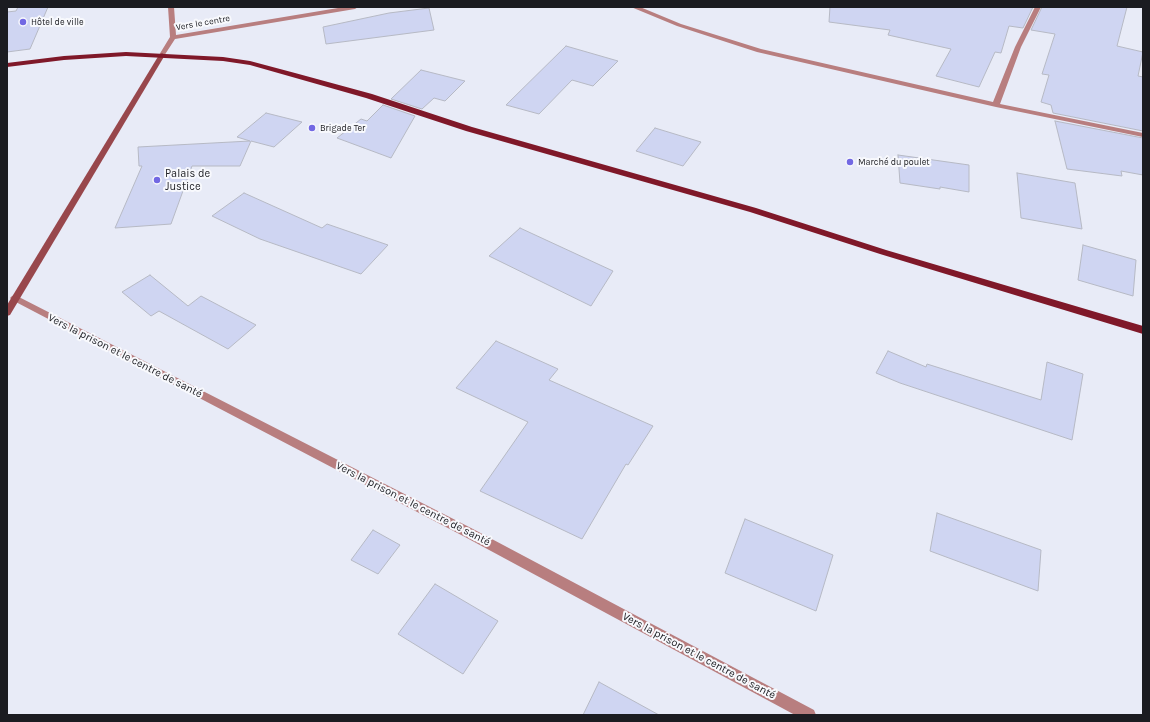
<!DOCTYPE html>
<meta charset="utf-8">
<style>
body{margin:0}
#map{position:relative;width:1150px;height:722px;overflow:hidden;background:#e8ebf7;font-family:Karla,sans-serif}
canvas{display:block}
.frame{position:absolute;inset:0;border:8px solid #1b1c21;pointer-events:none}
</style>
<div id="map">
<canvas width="1150" height="722"></canvas>
<div class="frame"></div>
</div>
<script>
const ctx = document.querySelector('canvas').getContext('2d');
ctx.lineJoin = 'round';
function fillPath(path, color) {
  ctx.fillStyle = color;
  ctx.fill(path, 'evenodd');
}
function toPath(rows) {
  const path = new Path2D();
  for (const r of rows) {
    path.moveTo(r[0], r[1]);
    for (let i = 2; i < r.length; i += 2) path.lineTo(r[i], r[i + 1]);
  }
  return path;
}
function stroke(path, color, width, dash) {
  ctx.strokeStyle = color;
  ctx.lineWidth = width;
  ctx.lineCap = dash ? 'butt' : 'round';
  ctx.setLineDash(dash || []);
  ctx.stroke(path);
}
function drawText(font, color, halo, rows, align = 'center') {
  ctx.font = font + ' Karla,sans-serif';
  ctx.lineWidth = 4;
  ctx.setLineDash([]);
  ctx.textBaseline = 'middle';
  ctx.strokeStyle = halo;
  ctx.fillStyle = color;
  for (const [text, x, y, turn = 0] of rows) {
    ctx.save();
    ctx.translate(x, y);
    ctx.rotate((+turn || 0) * Math.PI / 180);
    ctx.textAlign = isNaN(turn) ? turn : align;
    if (halo) ctx.strokeText(text, 0, 0);
    ctx.fillText(text, 0, 0);
    ctx.restore();
  }
}
const building = toPath([
 [18,7,48,7,30,49,7,52,7,12,16,11,18,7],
 [830,7,1033,7,1023,28,1009,26,1001,53,995,52,979,87,936,76,951,49,888,35,890,30,829,22,830,7],
 [1042,7,1127,7,1117,46,1143,52,1138,76,1143,77,1143,131,1053,113,1051,105,1041,102,1049,75,1042,74,1055,34,1031,30,1042,7],
 [429,8,434,30,326,44,323,27,389,13,429,8],
 [566,46,618,61,593,86,572,80,539,114,506,105,566,46],
 [421,70,465,81,445,101,434,98,422,109,391,99,421,70],
 [383,105,415,116,391,158,337,138,361,119,367,121,383,105],
 [266,113,302,122,274,147,251,141,240,166,192,166,171,224,115,228,142,166,139,166,138,147,250,141,237,137,266,113],
 [1055,121,1143,138,1143,175,1121,171,1122,176,1067,169,1055,121],
 [655,128,701,142,683,166,636,151,655,128],
 [898,155,969,165,969,192,940,187,940,189,900,183,898,155],
 [1017,173,1075,183,1082,229,1021,218,1017,173],
 [244,193,322,228,327,224,388,245,361,274,260,239,212,216,244,193],
 [520,228,613,271,591,306,489,256,520,228],
 [1083,245,1136,260,1133,296,1078,280,1083,245],
 [150,275,188,306,201,296,256,325,228,349,159,311,151,316,122,292,150,275],
 [496,341,558,369,549,380,653,426,628,465,626,464,582,539,480,491,528,422,456,388,496,341],
 [888,351,926,367,927,364,1041,400,1047,362,1083,374,1072,440,900,383,876,373,888,351],
 [937,513,1041,550,1038,591,930,551,937,513],
 [745,519,833,555,816,611,725,573,745,519],
 [373,530,400,545,378,574,351,560,373,530],
 [435,584,498,621,463,674,398,634,435,584],
 [599,682,659,715,583,715,599,682]
]);
fillPath(building, '#cfd5f2');
stroke(building, '#b6b9c4', 1);
fillPath(toPath([
 [168,7,174,7,176,35,344,7,358,7,355,9,175,39,164,56,162,57,159,55,170,37,168,7],
 [631,7,640,7,681,24,761,49,993,102,1015,47,1035,7,1041,7,1021,47,1000,104,1143,133,1143,137,996,107,757,52,677,26,631,7],
 [15,295,473,529,814,710,816,715,795,715,465,537,12,300,10,298,12,296,15,295]
]), '#b87e7f');
fillPath(toPath([
 [162,53,165,55,10,315,7,316,7,305,159,55,162,53]
]), '#98474c');
fillPath(toPath([
 [126,52,223,57,250,61,295,73,372,94,472,127,756,208,886,250,1143,326,1143,334,880,254,750,212,466,131,366,98,250,65,223,61,126,56,64,60,7,67,7,63,64,56,126,52]
]), '#7f1829');
for (const [x, y, r, color] of [
 [23,22,4,"#7268e3"],
 [312,128,4,"#7268e3"],
 [850,162,4,"#7268e3"],
 [157,180,4,"#7268e3"]
]) {
  const dot = new Path2D();
  dot.arc(x, y, r, 0, 2 * Math.PI);
  ctx.fillStyle = color;
  ctx.fill(dot);
  stroke(dot, '#f8f9fd', 1.5);
}
drawText('9px', '#1b1c21', '#f8f9fd', [
 ["Hôtel de ville",31,22],
 ["Brigade Ter",320,128],
 ["Marché du poulet",858,162]
], 'left');
drawText('9px', '#1b1c21', '#f8f9fd', [
 ["Vers le centre",203,23,-10]
]);
drawText('11px', '#1b1c21', '#f8f9fd', [
 ["Palais de",165,174],
 ["Justice",165,187]
], 'left');
drawText('11px', '#1b1c21', '#f8f9fd', [
 ["Vers la prison et le centre de santé",125,356,27],
 ["Vers la prison et le centre de santé",413,504,27],
 ["Vers la prison et le centre de santé",699,656,28]
]);
</script>
